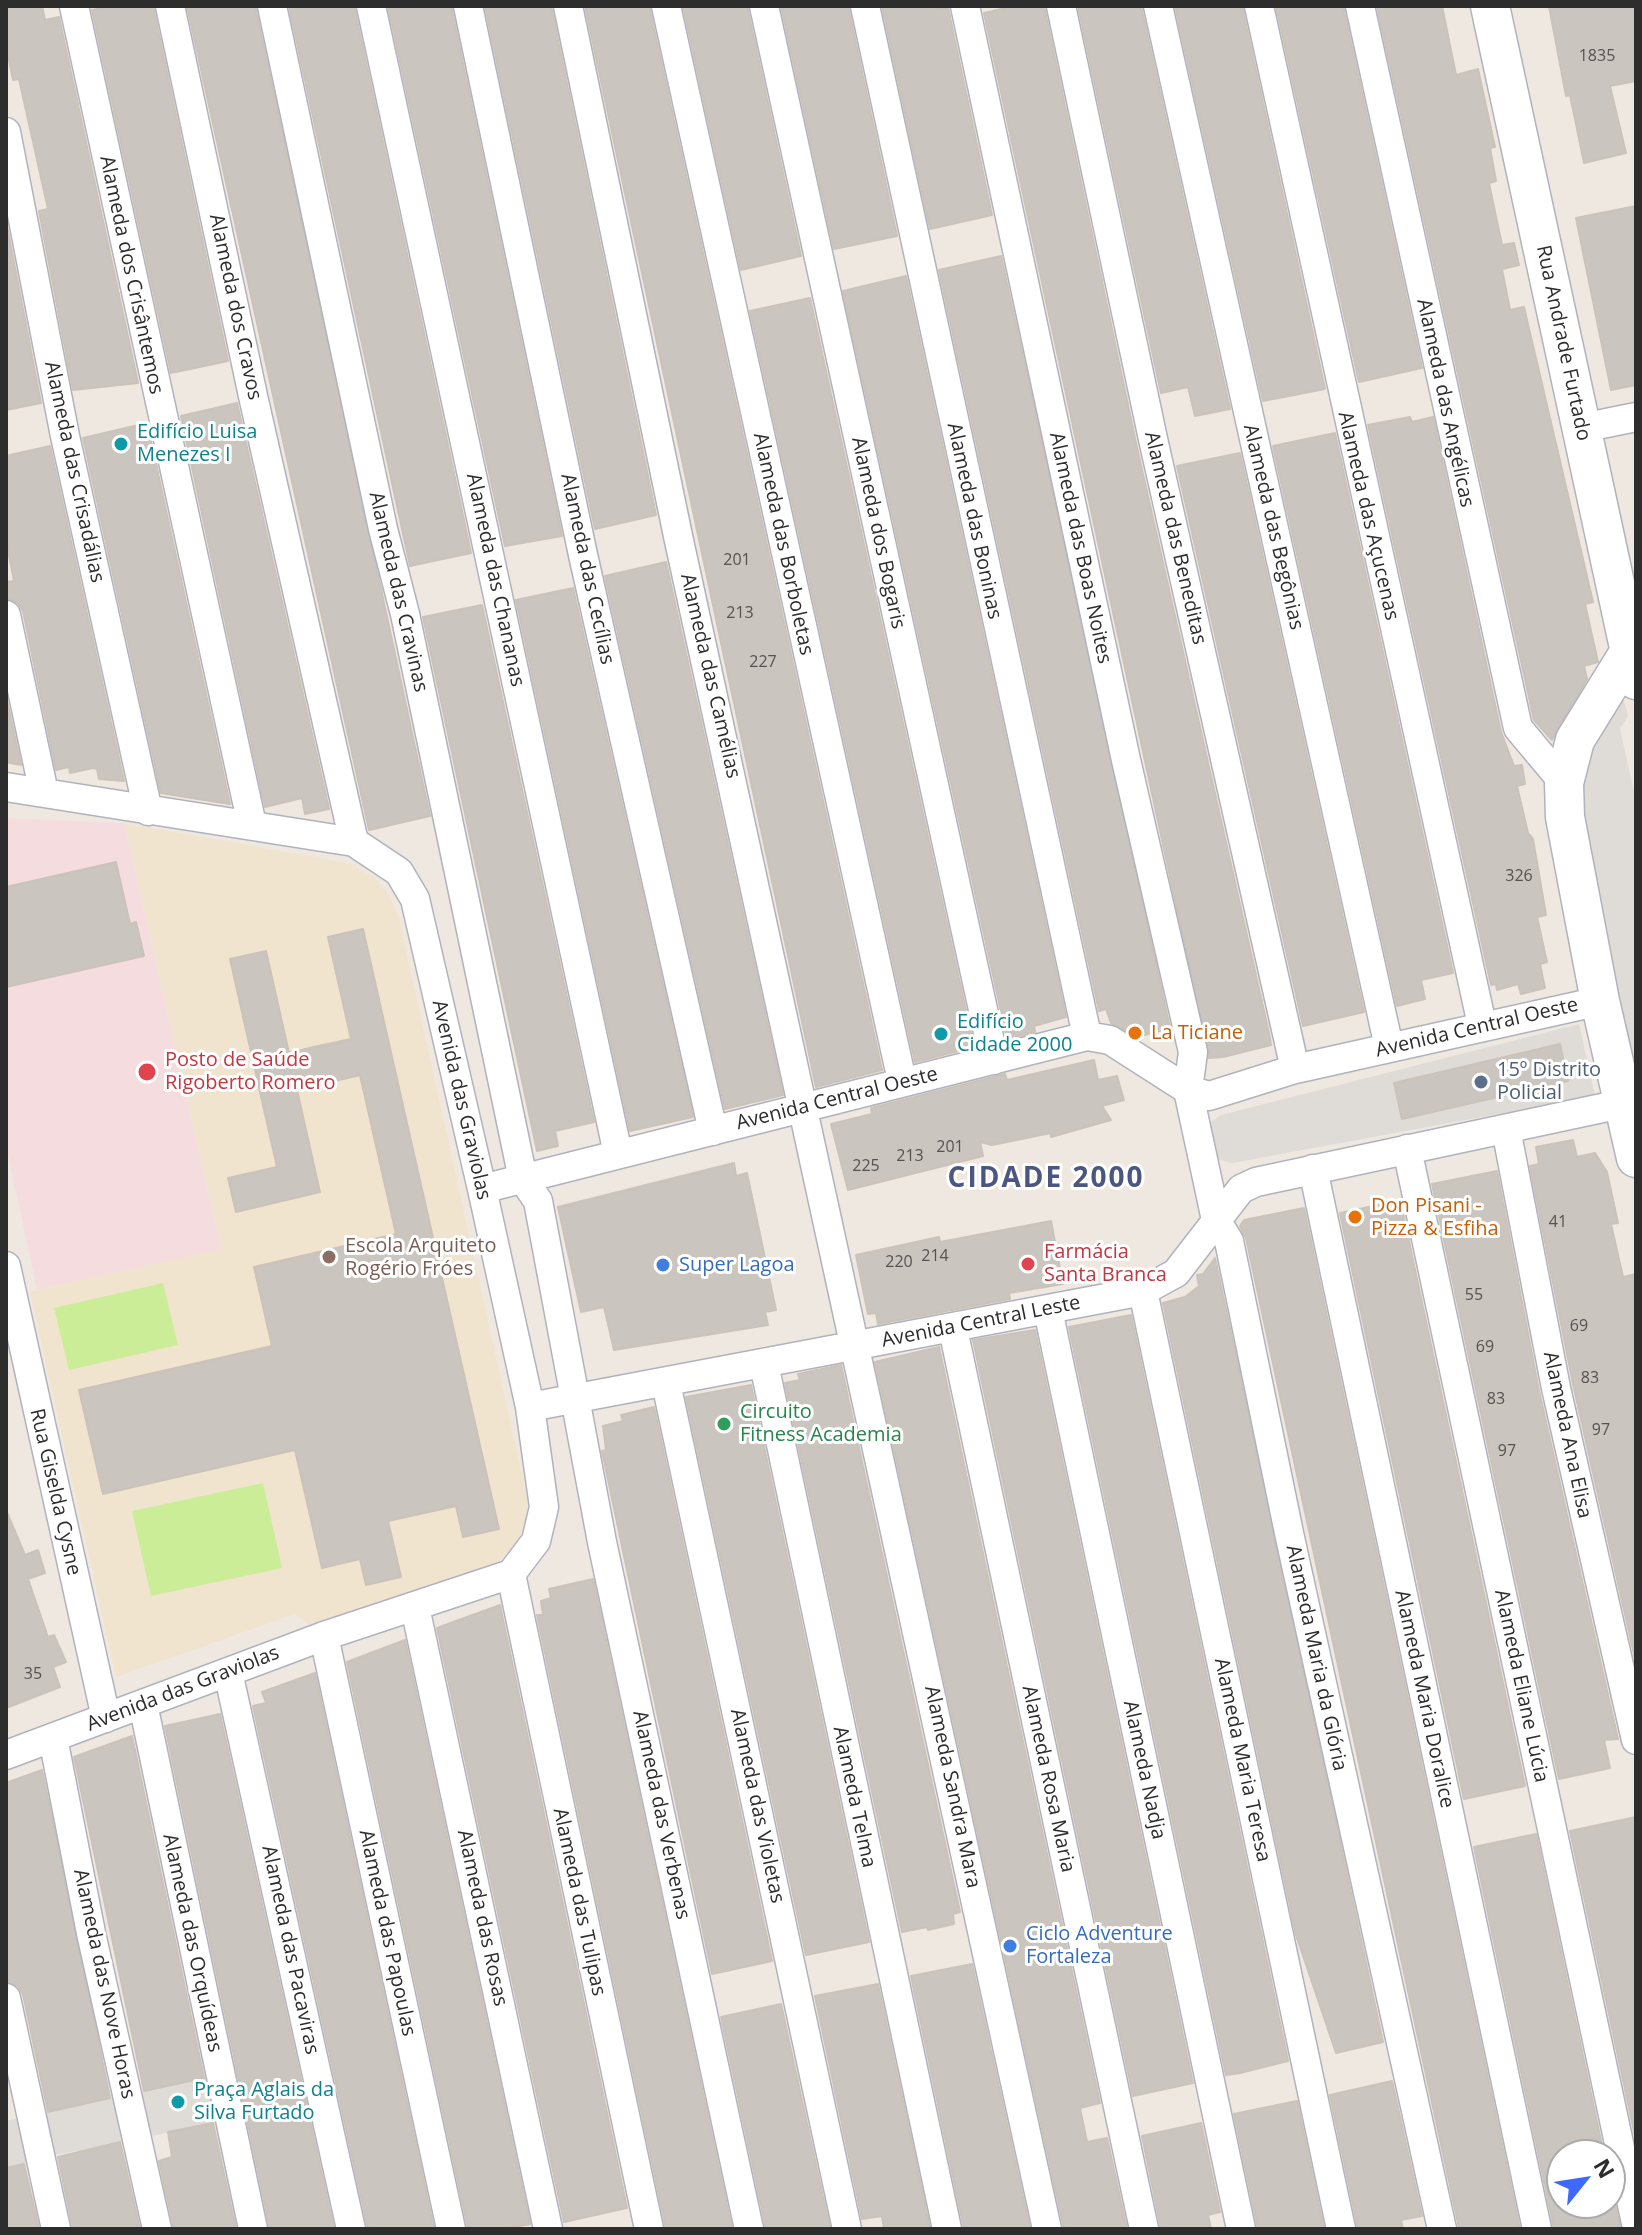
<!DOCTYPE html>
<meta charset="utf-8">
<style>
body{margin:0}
#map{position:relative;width:1642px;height:2235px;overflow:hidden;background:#efe8e0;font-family:"Open Sans",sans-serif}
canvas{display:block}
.frame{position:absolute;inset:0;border:8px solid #2d2d2d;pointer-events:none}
.north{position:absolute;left:1546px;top:2139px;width:80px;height:80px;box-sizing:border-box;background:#fff;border:2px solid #ababab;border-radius:50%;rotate:60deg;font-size:22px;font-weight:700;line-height:32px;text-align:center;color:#2d2d2d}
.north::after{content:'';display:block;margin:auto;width:28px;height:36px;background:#3d69fe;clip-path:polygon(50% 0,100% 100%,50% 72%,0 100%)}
</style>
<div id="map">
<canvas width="1642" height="2235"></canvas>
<div class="frame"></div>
<div class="north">N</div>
</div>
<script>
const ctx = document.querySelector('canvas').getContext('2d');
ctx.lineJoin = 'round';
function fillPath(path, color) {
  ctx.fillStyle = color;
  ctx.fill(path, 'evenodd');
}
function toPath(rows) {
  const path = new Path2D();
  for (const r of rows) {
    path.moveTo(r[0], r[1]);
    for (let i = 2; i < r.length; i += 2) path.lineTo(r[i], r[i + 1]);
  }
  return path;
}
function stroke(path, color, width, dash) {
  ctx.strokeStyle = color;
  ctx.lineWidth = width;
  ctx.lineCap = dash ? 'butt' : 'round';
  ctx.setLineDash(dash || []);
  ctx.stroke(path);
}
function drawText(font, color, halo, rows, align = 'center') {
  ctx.font = font + ' "Open Sans",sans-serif';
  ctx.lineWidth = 6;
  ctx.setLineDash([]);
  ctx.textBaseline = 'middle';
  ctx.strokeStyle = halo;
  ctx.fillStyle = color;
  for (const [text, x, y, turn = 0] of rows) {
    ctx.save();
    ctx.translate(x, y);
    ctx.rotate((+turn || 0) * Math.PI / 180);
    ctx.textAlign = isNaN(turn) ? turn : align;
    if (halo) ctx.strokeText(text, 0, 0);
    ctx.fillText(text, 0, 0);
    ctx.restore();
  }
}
fillPath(toPath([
 [124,823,347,863,374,877,389,895,399,918,528,1502,525,1525,516,1544,495,1565,315,1630,295,1614,116,1677,30,1292,221,1248]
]), '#f0e4cf');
fillPath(toPath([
 [6,818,124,823,221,1249,37,1290,6,1146]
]), '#f5dddf');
fillPath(toPath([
 [163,1283,178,1345,69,1370,54,1308],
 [263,1483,282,1568,151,1596,132,1511]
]), '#cced97');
fillPath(toPath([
 [1621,691,1628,716,1620,729,1636,801,1636,1080,1573,797,1580,748],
 [1579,1024,1595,1096,1233,1163,1211,1158,1204,1127,1221,1115],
 [212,2076,221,2121,147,2137,137,2092],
 [118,2096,127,2141,55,2155,46,2113],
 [22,2117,32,2162,6,2168,6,2121]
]), '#dfdbd7');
const building = toPath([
 [6,6,42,6,45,20,59,17,138,383,73,390,39,211,48,209,19,79,13,80,6,46,6,6],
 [111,6,153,6,228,361,171,373,92,10,111,6],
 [187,6,255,6,430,816,369,830,187,6],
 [289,6,354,6,471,553,410,566,289,6],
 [388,6,451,6,562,536,505,546,388,6],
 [485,6,551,6,656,515,595,529,485,6],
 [585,6,649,6,882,1070,816,1087,585,6],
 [683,6,747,6,801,256,741,270,683,6],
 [781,6,848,6,897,236,834,249,781,6],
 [882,6,948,8,992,215,930,229,882,6],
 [1015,6,1044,6,1136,443,1269,1033,1271,1045,1223,1057,1209,1058,984,13,1015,6],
 [1078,6,1141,6,1230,409,1195,416,1188,387,1161,393,1078,6],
 [1175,6,1242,6,1325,389,1263,401,1175,6],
 [1276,6,1343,6,1422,368,1359,382,1276,6],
 [1377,6,1442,6,1456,75,1478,69,1495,147,1490,148,1496,181,1489,183,1502,245,1514,243,1519,265,1502,269,1510,310,1524,307,1593,602,1585,604,1598,662,1584,666,1587,679,1552,740,1534,720,1377,6],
 [1549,6,1636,6,1636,81,1610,86,1626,153,1584,163,1570,95,1566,96,1549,6],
 [1636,206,1636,385,1611,390,1576,218,1636,206],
 [6,221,41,403,6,410,6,221],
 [1001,256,1170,1028,1137,1037,1111,1023,1106,1009,1099,1011,939,270,1001,256],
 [906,276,1066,1017,1034,1026,1035,1032,1007,1039,843,291,906,276],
 [810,298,974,1047,915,1062,750,311,810,298],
 [237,403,329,809,305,814,302,798,265,807,181,416,237,403],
 [1410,417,1412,422,1433,417,1501,732,1514,766,1522,765,1525,784,1517,786,1528,833,1533,839,1546,915,1537,917,1547,962,1540,964,1545,988,1521,994,1518,984,1497,990,1496,984,1491,985,1368,425,1410,417],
 [147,423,230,804,229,804,161,793,83,438,147,423],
 [1335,433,1453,973,1421,980,1425,999,1397,1006,1273,446,1335,433],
 [50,446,124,781,99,779,97,769,93,768,70,773,69,767,56,770,23,611,18,603,6,598,6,582,14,581,6,540,6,456,50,446],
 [1240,453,1364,1012,1303,1026,1177,466,1240,453],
 [666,562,783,1095,725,1109,605,576,666,562],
 [573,588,693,1117,630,1131,516,600,573,588],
 [482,605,594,1122,555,1131,558,1146,537,1151,423,617,482,605],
 [6,696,21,765,6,762,6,696],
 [116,862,130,924,136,922,144,956,6,987,6,887,116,862],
 [363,929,499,1529,463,1537,456,1506,388,1521,401,1577,366,1585,360,1559,322,1568,295,1450,103,1494,79,1390,272,1346,254,1267,396,1234,360,1075,297,1090,320,1192,236,1212,228,1178,277,1167,230,959,266,951,289,1053,314,1047,351,1039,328,937,363,929],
 [1560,1044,1568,1081,1402,1119,1394,1083,1560,1044],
 [1094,1060,1098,1080,1117,1076,1124,1100,1102,1106,1111,1120,1051,1137,1051,1133,992,1145,980,1142,983,1156,848,1190,831,1124,872,1114,871,1108,1005,1074,1007,1080,1094,1060],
 [1573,1140,1577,1157,1595,1153,1607,1172,1618,1223,1611,1224,1623,1277,1636,1274,1636,1663,1573,1384,1530,1166,1539,1164,1536,1147,1573,1140],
 [734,1163,736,1176,747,1173,776,1310,765,1312,768,1325,614,1350,604,1307,581,1312,558,1207,734,1163],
 [1497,1171,1539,1391,1618,1739,1604,1740,1610,1768,1559,1779,1432,1184,1497,1171],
 [1383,1204,1384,1208,1401,1204,1525,1786,1464,1799,1340,1213,1383,1204],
 [1304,1208,1520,2229,1459,2228,1246,1238,1240,1226,1244,1220,1304,1208],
 [1051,1221,1063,1284,1009,1293,1010,1299,878,1324,876,1313,868,1314,856,1255,939,1237,940,1242,1051,1221],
 [1215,1258,1383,2042,1336,2053,1296,1935,1163,1303,1185,1297,1199,1286,1197,1275,1203,1274,1215,1258],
 [1131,1315,1288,2061,1240,2073,1226,2075,1069,1327,1131,1315],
 [1035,1330,1193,2083,1133,2096,973,1340,1035,1330],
 [939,1347,1100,2103,1080,2108,1087,2142,1107,2138,1127,2229,1064,2229,875,1362,939,1347],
 [841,1365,960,1912,953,1914,954,1924,928,1930,927,1927,902,1932,785,1383,800,1380,798,1374,841,1365],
 [751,1385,869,1942,806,1955,686,1397,751,1385],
 [654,1407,772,1961,712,1974,602,1451,606,1450,603,1426,623,1421,621,1415,654,1407],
 [6,1510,25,1555,38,1550,45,1573,28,1579,48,1637,54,1635,66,1662,53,1667,60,1687,6,1708,6,1510],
 [593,1579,732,2229,666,2229,537,1615,543,1615,541,1601,551,1598,549,1589,593,1579],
 [500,1605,627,2208,564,2222,437,1628,500,1605],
 [405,1640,530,2224,504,2229,468,2229,347,1662,405,1640],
 [315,1673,434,2229,368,2229,253,1706,266,1703,262,1692,315,1673],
 [220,1714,334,2229,270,2229,165,1726,220,1714],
 [132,1736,204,2078,144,2091,74,1757,132,1736],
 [42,1770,110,2098,48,2112,23,1994,18,1986,6,1981,6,1783,42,1770],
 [1636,1817,1636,2141,1570,1831,1636,1817],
 [1536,1834,1604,2155,1562,2155,1562,2203,1610,2203,1610,2183,1621,2229,1554,2229,1474,1847,1536,1834],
 [972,1964,1030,2229,964,2229,911,1976,972,1964],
 [878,1984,930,2228,927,2229,884,2229,882,2216,862,2219,815,1996,878,1984],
 [781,2004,830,2229,766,2229,721,2017,781,2004],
 [1392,2081,1422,2216,1401,2220,1403,2229,1358,2229,1330,2095,1392,2081],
 [1297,2101,1324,2229,1258,2229,1234,2114,1297,2101],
 [213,2123,236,2229,174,2229,159,2161,172,2157,168,2132,213,2123],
 [1201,2123,1220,2212,1208,2215,1211,2229,1161,2229,1142,2136,1201,2123],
 [120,2142,140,2229,73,2229,58,2157,120,2142],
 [24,2164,39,2229,6,2229,6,2168,24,2164]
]);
fillPath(building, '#cac5bf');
stroke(building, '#cbc3b9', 2);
const street = toPath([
 [74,6,252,825],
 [170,6,253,396,354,842],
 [272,6,383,529,405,614,523,1179,538,1201,602,1542,749,2229],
 [371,6,618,1154],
 [468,6,583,555,713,1131],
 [568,6,678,536,1047,2229],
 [666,6,902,1081],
 [764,6,994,1060],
 [865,6,1087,1036],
 [965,6,1126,760,1193,1052,1188,1090,1204,1164,1216,1220,1229,1241,1289,1533,1442,2229],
 [1061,6,1153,439,1295,1069],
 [1158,6,1389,1047],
 [1259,6,1482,1025],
 [1360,6,1518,728,1564,783],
 [6,132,65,436,148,811],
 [1582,428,1636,417],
 [6,615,44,793],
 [6,787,354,842,399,872,415,899,482,1189,530,1407,544,1507,536,1541,511,1574,324,1636,6,1755],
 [1506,1129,1556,1388,1636,1740],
 [1407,1149,1636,2223],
 [1313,1169,1537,2229],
 [482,1189,1087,1036,1110,1040,1188,1090,1209,1096,1295,1069,1600,1001],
 [6,1266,106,1718],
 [1143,1291,1341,2229],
 [1048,1310,1241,2229],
 [953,1329,1144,2229],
 [764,1364,947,2229],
 [666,1383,847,2229],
 [530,1407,1143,1291,1176,1273,1241,1189,1256,1182,1621,1104],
 [511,1574,649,2229],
 [415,1607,548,2229],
 [324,1636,451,2229],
 [228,1672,351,2229],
 [143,1704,253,2229],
 [53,1738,91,1933,157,2229],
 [6,1998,56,2229]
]);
const secondary = toPath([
 [1490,6,1636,680],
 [1630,651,1575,740,1564,783,1565,817,1600,1001,1636,1158]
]);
stroke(street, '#b0b3bd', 31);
stroke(secondary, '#b0b3bd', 41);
stroke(street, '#fff', 28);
stroke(secondary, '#fff', 38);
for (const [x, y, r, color] of [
 [121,444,8,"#0f9aa8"],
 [1135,1033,8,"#e8710a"],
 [941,1034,8,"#0f9aa8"],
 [147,1072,10,"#e0444e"],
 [1481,1082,8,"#5c6f8a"],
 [1355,1217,8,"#e8710a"],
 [329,1257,8,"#8d6e63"],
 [1028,1264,8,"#e0444e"],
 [663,1265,8,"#3f7fe0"],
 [724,1424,8,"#2e9e5b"],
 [1010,1946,8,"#3f7fe0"],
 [178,2102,8,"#0f9aa8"]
]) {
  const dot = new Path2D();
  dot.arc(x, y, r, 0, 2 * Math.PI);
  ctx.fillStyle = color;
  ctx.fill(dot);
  stroke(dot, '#fff', 3);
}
drawText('16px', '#545352', null, [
 ["1835",1597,56],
 ["201",737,560],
 ["213",740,613],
 ["227",763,662],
 ["326",1519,876],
 ["201",950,1147],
 ["213",910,1156],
 ["225",866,1166],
 ["41",1558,1222],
 ["214",935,1256],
 ["220",899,1262],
 ["55",1474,1295],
 ["69",1579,1326],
 ["69",1485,1347],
 ["83",1590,1378],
 ["83",1496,1399],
 ["97",1601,1430],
 ["97",1507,1451],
 ["35",33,1674]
]);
drawText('20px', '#2d2d2d', '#fff', [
 ["Alameda dos Crisântemos",131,275,78],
 ["Alameda dos Cravos",235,307,78],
 ["Rua Andrade Furtado",1563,343,78],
 ["Alameda das Angélicas",1445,403,78],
 ["Alameda das Crisadálias",74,472,78],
 ["Alameda das Açucenas",1368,516,77],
 ["Alameda das Boninas",974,521,78],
 ["Alameda das Begônias",1273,527,77],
 ["Alameda dos Bogaris",878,533,78],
 ["Alameda das Beneditas",1175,538,77],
 ["Alameda das Borboletas",783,544,78],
 ["Alameda das Boas Noites",1080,548,78],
 ["Alameda das Cecílias",587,569,78],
 ["Alameda das Chananas",495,580,78],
 ["Alameda das Cravinas",398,592,77],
 ["Alameda das Camélias",710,676,77],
 ["Avenida Central Oeste",1477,1028,-13],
 ["Avenida Central Oeste",837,1099,-14],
 ["Avenida das Graviolas",461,1100,77],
 ["Avenida Central Leste",981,1322,-11],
 ["Alameda Ana Elisa",1567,1435,78],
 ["Rua Giselda Cysne",55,1492,77],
 ["Alameda Maria da Glória",1316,1658,78],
 ["Alameda Eliane Lúcia",1521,1686,78],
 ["Avenida das Graviolas",183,1689,-21],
 ["Alameda Maria Doralice",1424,1699,78],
 ["Alameda Maria Teresa",1242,1760,78],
 ["Alameda Nadja",1144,1770,78],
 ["Alameda Rosa Maria",1048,1779,78],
 ["Alameda Sandra Mara",952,1787,78],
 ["Alameda Telma",854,1797,78],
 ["Alameda das Violetas",757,1806,78],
 ["Alameda das Verbenas",661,1815,78],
 ["Alameda das Tulipas",579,1902,78],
 ["Alameda das Rosas",482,1918,78],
 ["Alameda das Papoulas",387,1933,78],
 ["Alameda das Orquídeas",192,1943,78],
 ["Alameda das Pacaviras",290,1950,78],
 ["Alameda das Nove Horas",104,1984,78]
]);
drawText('20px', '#0d838f', '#fff', [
 ["Edifício Luisa",137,432],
 ["Menezes I",137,455],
 ["Edifício",957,1022],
 ["Cidade 2000",957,1045],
 ["Praça Aglais da",194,2090],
 ["Silva Furtado",194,2113]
], 'left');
drawText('20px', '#c56008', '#fff', [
 ["La Ticiane",1151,1033],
 ["Don Pisani -",1371,1206],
 ["Pizza & Esfiha",1371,1229]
], 'left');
drawText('20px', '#be3a42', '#fff', [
 ["Posto de Saúde",165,1060],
 ["Rigoberto Romero",165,1083],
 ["Farmácia",1044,1252],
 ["Santa Branca",1044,1275]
], 'left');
drawText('20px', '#4e5e75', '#fff', [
 ["15º Distrito",1497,1070],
 ["Policial",1497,1093]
], 'left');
drawText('20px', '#785e54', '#fff', [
 ["Escola Arquiteto",345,1246],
 ["Rogério Fróes",345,1269]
], 'left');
drawText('20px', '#366cbe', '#fff', [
 ["Super Lagoa",679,1265],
 ["Ciclo Adventure",1026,1934],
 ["Fortaleza",1026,1957]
], 'left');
drawText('20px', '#27864d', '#fff', [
 ["Circuito",740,1412],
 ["Fitness Academia",740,1435]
], 'left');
ctx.letterSpacing = '2px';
drawText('bold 28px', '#4b5780', '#fff', [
 ["CIDADE 2000",1046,1179]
]);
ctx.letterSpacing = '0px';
</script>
